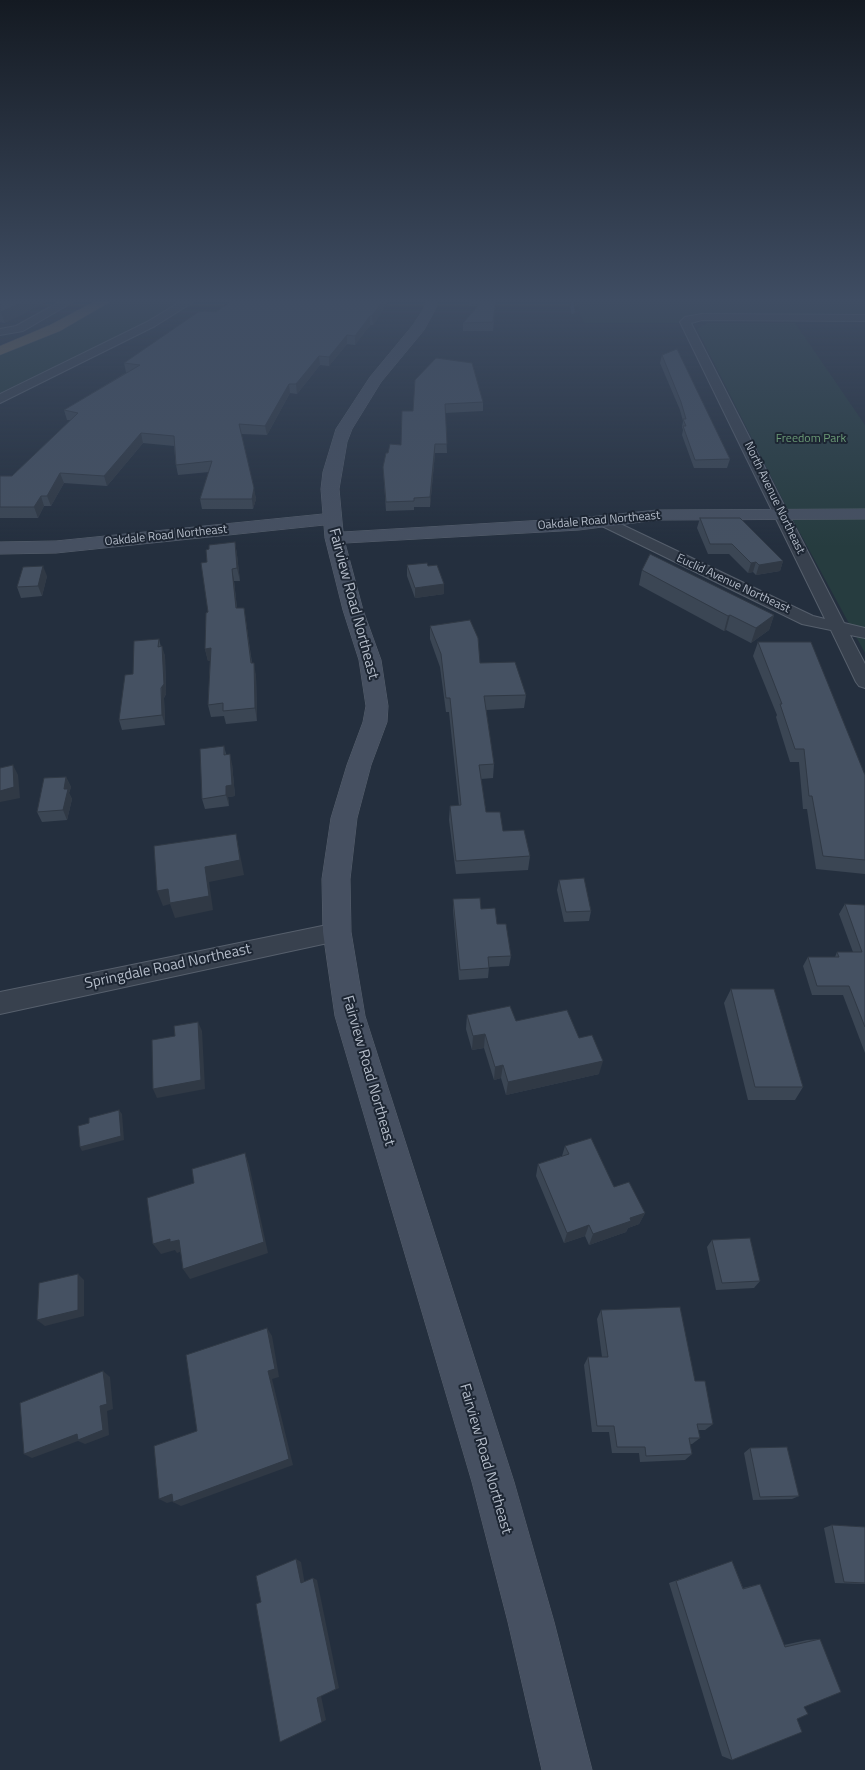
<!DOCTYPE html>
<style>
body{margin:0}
canvas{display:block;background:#242f3e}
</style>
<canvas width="865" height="1770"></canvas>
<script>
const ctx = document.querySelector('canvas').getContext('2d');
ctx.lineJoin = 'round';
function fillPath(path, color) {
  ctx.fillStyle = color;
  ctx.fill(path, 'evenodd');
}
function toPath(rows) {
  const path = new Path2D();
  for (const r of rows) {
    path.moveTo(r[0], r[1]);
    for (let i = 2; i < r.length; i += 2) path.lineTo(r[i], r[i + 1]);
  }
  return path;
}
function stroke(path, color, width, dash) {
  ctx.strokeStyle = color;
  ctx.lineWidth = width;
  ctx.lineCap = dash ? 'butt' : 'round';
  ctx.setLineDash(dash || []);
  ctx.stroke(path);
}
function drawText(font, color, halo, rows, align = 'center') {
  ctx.font = font + ' "Titillium Web",sans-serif';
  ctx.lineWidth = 4;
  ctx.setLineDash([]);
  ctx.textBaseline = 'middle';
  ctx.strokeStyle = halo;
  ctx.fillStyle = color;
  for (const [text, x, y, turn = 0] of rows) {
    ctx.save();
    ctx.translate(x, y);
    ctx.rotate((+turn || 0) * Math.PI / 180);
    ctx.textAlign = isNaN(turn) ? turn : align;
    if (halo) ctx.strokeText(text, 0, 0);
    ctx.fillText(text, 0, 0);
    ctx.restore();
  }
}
fillPath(toPath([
 [114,299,193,299,0,398,0,354,70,325],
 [575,299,865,299,865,319,717,319,682,323,584,323],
 [707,323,795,323,865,425,865,653,793,520,697,329]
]), '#263c3f');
stroke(toPath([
 [572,299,573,312]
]), '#394c67', 4);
const street = toPath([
 [65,299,78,299,23,331,0,335,0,329,16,326,65,299],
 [185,299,198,299,155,326,0,403,0,394,147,322,185,299],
 [702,314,865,315,865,321,702,320,691,323,844,623,865,628,865,638,850,635,865,664,865,688,859,686,856,682,831,630,802,624,600,525,598,522,600,519,605,518,610,519,813,616,825,619,680,322,685,317,702,314],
 [337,923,345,925,349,932,345,939,337,941,0,1014,0,992,337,923]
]);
const secondary = toPath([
 [426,299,438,299,436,308,424,330,381,382,352,429,347,442,339,489,343,532,579,518,657,510,865,509,865,519,657,520,579,530,345,543,363,610,381,660,388,706,387,722,371,765,357,818,350,879,351,932,365,1016,514,1482,554,1622,592,1770,542,1770,508,1622,472,1482,335,1016,323,932,322,879,331,818,347,765,363,722,366,706,359,660,343,610,325,538,324,525,56,553,0,554,0,542,56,541,323,514,321,489,323,472,336,429,370,377,413,325,424,308,426,299]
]);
const highway = toPath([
 [99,299,115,299,60,331,0,355,0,346,50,325,99,299]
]);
stroke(street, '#565f6c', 2);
stroke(secondary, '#565f6c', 1);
stroke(highway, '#434c59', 1);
fillPath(street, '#38414e');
fillPath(secondary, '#465061');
fillPath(highway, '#746855');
fillPath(toPath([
 [0,299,5,323,0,322],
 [390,299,373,325,370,325,355,345,347,344,329,366,320,365,297,394,290,393,267,435,241,434,256,499,253,509,202,509,200,499,209,472,178,475,176,465,174,446,143,443,107,486,64,483,51,506,44,506,38,518,0,518,0,476,12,476,71,420,67,420,64,410,127,372,126,372,124,363,216,312],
 [469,299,496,299,493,331,463,331,463,323,478,306,469,306],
 [662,355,730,459,727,468,694,468,682,435,683,430,682,427,683,421,680,410,660,363],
 [415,380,483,402,483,411,445,413,447,453,435,453,430,507,414,507,414,510,386,511,383,467,388,453,401,445,413,411],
 [700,518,783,561,780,571,756,575,753,572,748,573,729,554,708,554,697,528],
 [235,542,237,555,240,581,234,581,237,608,244,608,252,663,256,676,257,721,226,724,224,716,211,717,208,705,210,661,208,661,205,649,208,612,209,549],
 [407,565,428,566,444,584,444,594,415,598,407,576],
 [642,570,774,615,769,630,751,643,726,630,724,631,639,585],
 [47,576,42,596,21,598,17,587],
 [430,626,480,663,526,695,524,708,486,710,494,764,493,778,481,779,486,812,503,831,530,856,528,870,456,874,449,820,450,806,459,806,449,712,446,712,440,667,430,639],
 [159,639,161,647,165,656,166,694,164,698,165,725,122,730,119,720,133,674],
 [758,642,865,775,865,874,816,869,807,809,803,809,799,762,790,762,776,717,777,715,753,656],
 [224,746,226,754,232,764,235,796,228,797,229,806,205,809,202,799],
 [66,777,71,787,69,793,72,799,67,820,42,822,37,812],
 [559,880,591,911,589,921,564,922,557,890],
 [453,899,481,909,497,924,511,956,509,966,489,967,488,978,459,980,453,910],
 [845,904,865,905,865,1053,843,995,812,995,803,966,808,957,835,957,837,952,853,952,839,914],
 [731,989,803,1087,795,1100,748,1100,724,1003],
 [467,1015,516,1021,579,1038,599,1074,506,1095,501,1078,494,1080,484,1048,472,1050,466,1029],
 [565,1146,645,1213,639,1224,628,1228,626,1232,589,1245,585,1236,564,1243,536,1176,538,1164,562,1156],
 [712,1240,760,1281,754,1288,716,1290,707,1247],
 [601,1310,695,1381,713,1424,705,1430,698,1430,700,1438,692,1444,690,1444,692,1454,685,1460,640,1462,639,1453,612,1453,609,1432,592,1432,584,1365,588,1357,602,1357,597,1319],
 [750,1448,799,1496,792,1499,753,1500,744,1453],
 [832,1525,865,1527,865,1584,835,1583,824,1528],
 [732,1561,743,1588,760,1584,784,1645,807,1640,820,1639,804,1707,797,1719,732,1760,722,1756,669,1583]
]), '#3b4654');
fillPath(toPath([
 [29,299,53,299,5,323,1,312],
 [384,299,390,299,373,325,372,316],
 [370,316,370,325,355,345,355,336],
 [347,335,347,344,329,366,329,357],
 [319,356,320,365,297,394,296,384],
 [289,384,290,393,267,435,265,426],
 [141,433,143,443,107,486,104,476],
 [435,444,435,453,430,507,430,497],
 [60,473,64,483,51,506,47,496],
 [254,488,256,499,253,509,252,499],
 [41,496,44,506,38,518,34,507],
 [235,542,237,555,240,581,237,568],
 [783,561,780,571,756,575,759,565],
 [756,562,753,572,748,573,751,563],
 [43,566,47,576,42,596,38,586],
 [232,569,234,581,238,621,236,608],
 [444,584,444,594,415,598,415,588],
 [244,608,246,620,253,676,251,663],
 [730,615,726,630,724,631,728,616],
 [774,615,769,630,751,643,756,628],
 [162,646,165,656,166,694,164,698,165,725,162,715],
 [211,648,213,661,208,661,205,649],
 [254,663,256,676,257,721,255,708],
 [230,754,232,764,235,796,228,797,229,806,226,795,226,786],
 [13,765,18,775,20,798,0,802,0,791],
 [66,777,71,787,69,793,72,799,67,820,63,810,64,789],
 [236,834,244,875,209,882,213,910,175,918,170,904,163,906,157,891,205,867],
 [198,1022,202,1031,205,1089,157,1098,153,1089],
 [485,1034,484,1048,472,1050,473,1036],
 [603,1061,599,1074,506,1095,508,1082],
 [503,1065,501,1078,494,1080,495,1067],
 [119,1110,122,1114,124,1140,82,1151,80,1147],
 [245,1153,249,1165,268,1253,190,1279,183,1269],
 [645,1213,639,1224,628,1228,626,1232,589,1245,593,1234,630,1218],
 [589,1225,585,1236,564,1243,567,1233],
 [170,1239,179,1240,185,1250,177,1253,175,1250,161,1254,153,1244],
 [78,1274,84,1280,84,1316,45,1326,37,1320],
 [267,1328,272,1336,279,1377,272,1379,293,1465,181,1506,173,1502,268,1371],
 [103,1371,110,1377,113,1409,107,1411,109,1435,85,1444,78,1441,32,1458,24,1454,100,1406],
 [172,1494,180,1499,167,1503,159,1499],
 [296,1559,301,1562,305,1585,301,1583],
 [313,1578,317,1580,339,1688,321,1696,326,1720,322,1722,317,1698]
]), '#303945');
const building = toPath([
 [0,299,29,299,1,312,0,312,0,299],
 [234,299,384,299,372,316,370,316,355,336,347,335,329,357,319,356,296,384,289,384,265,426,239,424,254,488,252,499,200,499,212,461,176,465,174,436,141,433,104,476,60,473,47,496,41,496,34,507,0,507,0,476,12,476,78,413,64,410,140,365,124,363,198,312,205,311,216,312,234,299],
 [484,299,496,299,493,322,463,323,484,299],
 [677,349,730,459,695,460,683,426,686,426,683,419,686,419,681,402,662,355,677,349],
 [436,358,472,363,483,402,445,404,447,444,435,444,430,497,414,498,414,501,386,502,383,467,386,453,388,453,390,444,401,445,402,411,413,411,415,380,436,358],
 [700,518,740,518,783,561,759,565,756,562,751,563,732,544,710,544,700,518],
 [235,542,237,568,232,569,236,608,244,608,251,663,254,663,255,708,223,711,223,703,208,705,211,648,205,649,206,613,208,612,201,563,207,562,206,550,209,549,209,545,235,542],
 [650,554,774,615,756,628,730,615,728,616,642,570,650,554],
 [427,563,428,566,437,565,444,584,415,588,407,565,427,563],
 [43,566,38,586,17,587,23,567,43,566],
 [470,620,478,638,480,663,515,662,526,695,484,696,494,764,479,765,486,812,500,812,503,831,524,830,530,856,456,861,450,806,461,805,450,698,446,698,441,654,430,626,470,620],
 [159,639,158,647,162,646,164,684,161,688,162,715,119,720,125,675,133,674,134,641,159,639],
 [758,642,811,642,865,775,865,860,823,856,812,796,809,796,804,749,795,749,780,704,782,704,758,642],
 [224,746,224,755,230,754,232,785,226,786,226,795,202,799,200,749,224,746],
 [13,765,14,787,0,791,0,768,13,765],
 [66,777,64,789,68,789,63,810,37,812,44,778,66,777],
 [236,834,240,860,205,867,209,896,170,903,168,889,157,891,154,846,236,834],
 [584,878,591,911,566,912,559,880,584,878],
 [480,898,481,909,495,908,497,924,506,924,511,956,488,957,489,968,460,970,453,899,480,898],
 [845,904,865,905,865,1027,849,986,817,986,808,957,839,957,837,952,862,952,845,904],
 [731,989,774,989,803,1087,755,1087,731,989],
 [510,1006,516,1021,567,1010,579,1038,592,1035,603,1061,508,1082,503,1065,495,1067,485,1034,473,1036,467,1015,510,1006],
 [198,1022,201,1080,153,1089,152,1040,175,1036,174,1026,198,1022],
 [119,1110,121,1136,80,1147,78,1126,89,1123,89,1118,119,1110],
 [591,1138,614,1187,629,1182,645,1213,630,1218,631,1221,593,1234,589,1225,567,1233,538,1164,569,1154,565,1146,591,1138],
 [245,1153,264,1242,183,1269,179,1240,170,1242,170,1239,153,1244,147,1198,194,1183,192,1169,245,1153],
 [750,1238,760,1281,722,1283,712,1240,750,1238],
 [78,1274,78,1310,37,1320,39,1283,78,1274],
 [680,1307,695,1381,705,1381,713,1424,697,1424,700,1438,689,1438,692,1454,646,1456,645,1447,617,1447,614,1426,597,1426,588,1357,608,1357,601,1310,680,1307],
 [267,1328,275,1369,268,1371,289,1459,173,1502,172,1494,159,1499,154,1446,197,1431,186,1355,267,1328],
 [103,1371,107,1404,100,1406,103,1430,78,1440,77,1434,24,1454,20,1403,103,1371],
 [787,1447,799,1496,760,1497,750,1448,787,1447],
 [832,1525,865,1527,865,1583,844,1582,832,1525],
 [296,1559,301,1583,313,1578,336,1689,317,1698,322,1722,280,1742,256,1604,261,1602,256,1576,296,1559],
 [732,1561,743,1589,760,1584,785,1647,820,1639,841,1692,804,1707,808,1714,797,1719,802,1732,732,1760,676,1581,732,1561]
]);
fillPath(building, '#455162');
stroke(building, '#303945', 1);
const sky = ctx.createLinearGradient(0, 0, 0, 547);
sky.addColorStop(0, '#141a22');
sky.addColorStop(0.55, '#3f4d63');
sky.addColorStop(1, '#3f4d6300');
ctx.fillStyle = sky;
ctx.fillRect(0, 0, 865, 547);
drawText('12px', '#6b9a76', '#1d2633', [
 ["Freedom Park",811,439]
]);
drawText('12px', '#b4bcc9', '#1d2633', [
 ["North Avenue Northeast",774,498,64],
 ["Oakdale Road Northeast",599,521,-5],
 ["Oakdale Road Northeast",166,536,-6],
 ["Euclid Avenue Northeast",733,584,25]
]);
drawText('15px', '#b4bcc9', '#1d2633', [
 ["Fairview Road Northeast",353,604,75],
 ["Springdale Road Northeast",168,967,-12],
 ["Fairview Road Northeast",368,1071,74],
 ["Fairview Road Northeast",485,1459,74]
]);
</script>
